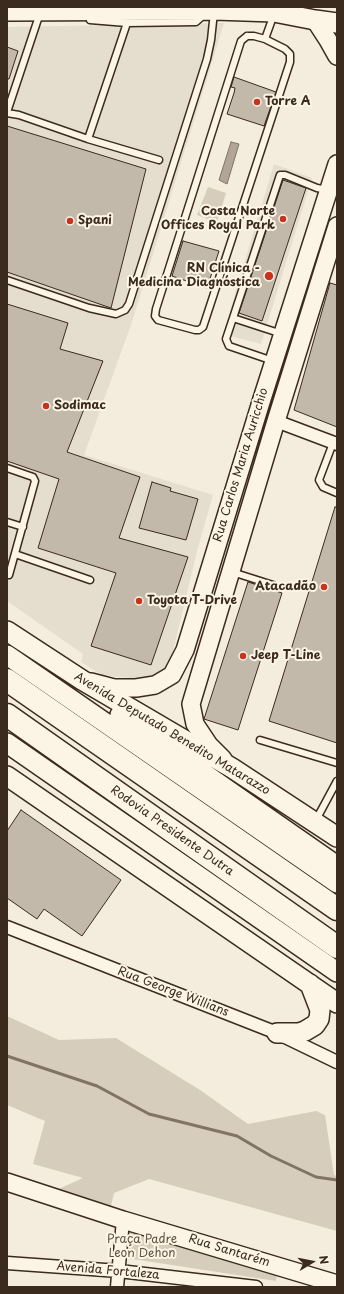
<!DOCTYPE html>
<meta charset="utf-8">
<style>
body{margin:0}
#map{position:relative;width:344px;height:1294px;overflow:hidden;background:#f4eddd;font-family:"Playpen Sans",sans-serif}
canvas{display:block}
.frame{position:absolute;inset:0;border:8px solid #3b2a1e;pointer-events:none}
.north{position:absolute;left:292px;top:1242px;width:40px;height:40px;-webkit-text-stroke:3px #fcf5e5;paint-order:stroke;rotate:80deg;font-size:11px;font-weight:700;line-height:16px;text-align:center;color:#3b2a1e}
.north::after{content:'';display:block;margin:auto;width:14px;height:18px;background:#3b2a1e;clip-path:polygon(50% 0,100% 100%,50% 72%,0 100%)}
</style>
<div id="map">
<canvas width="344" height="1294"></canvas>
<div class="frame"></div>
<div class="north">N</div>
</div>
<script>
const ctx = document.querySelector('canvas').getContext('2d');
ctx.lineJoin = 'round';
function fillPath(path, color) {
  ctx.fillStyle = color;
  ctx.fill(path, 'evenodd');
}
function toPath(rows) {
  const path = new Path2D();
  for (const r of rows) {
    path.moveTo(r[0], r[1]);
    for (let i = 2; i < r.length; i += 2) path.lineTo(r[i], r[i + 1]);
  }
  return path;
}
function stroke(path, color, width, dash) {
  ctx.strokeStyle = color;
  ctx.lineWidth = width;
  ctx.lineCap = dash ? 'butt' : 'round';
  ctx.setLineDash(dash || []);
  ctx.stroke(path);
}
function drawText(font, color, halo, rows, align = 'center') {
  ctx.font = font + ' "Playpen Sans",sans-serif';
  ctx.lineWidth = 4;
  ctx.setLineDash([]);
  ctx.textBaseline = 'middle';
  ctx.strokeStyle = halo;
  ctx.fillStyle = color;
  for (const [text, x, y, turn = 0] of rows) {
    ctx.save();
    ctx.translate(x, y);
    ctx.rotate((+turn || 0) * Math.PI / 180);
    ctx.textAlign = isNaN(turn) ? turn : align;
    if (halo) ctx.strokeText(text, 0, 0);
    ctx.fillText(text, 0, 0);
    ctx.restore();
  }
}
fillPath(toPath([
 [224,23,132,322,84,455,213,495,197,551,170,664,162,672,139,679,102,675,81,662,83,654,7,601,7,27],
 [274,164,312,178,261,344,223,334]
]), '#e5ddce');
fillPath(toPath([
 [208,187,226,193,217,223,197,215],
 [7,1016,59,1040,116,1038,200,1090,248,1124,316,1111,325,1115,334,1175,337,1176,337,1185,336,1185,337,1231,149,1179,114,1193,110,1210,52,1192,83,1178,33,1164,45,1121,7,1105],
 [128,1227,277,1274,276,1281,126,1258]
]), '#d6cdbd');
const water = toPath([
 [231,142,239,144,227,184,219,180,231,142]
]);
fillPath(water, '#b0a596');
stroke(water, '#817466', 1);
stroke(toPath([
 [7,1056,97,1086,149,1114,237,1136,271,1156,316,1177,337,1180]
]), '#817466', 3);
const building = toPath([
 [7,47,18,51,9,79,7,79,7,47],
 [234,77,276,92,264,126,227,114,234,93,235,88,231,87,234,77],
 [7,126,146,169,111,308,7,272,7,126],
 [283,180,306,188,262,321,239,313,283,180],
 [183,241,219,251,207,288,172,276,183,241],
 [330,283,337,285,337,427,294,410,330,283],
 [7,304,68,323,60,349,103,361,67,452,140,477,119,538,188,557,151,665,91,646,116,573,38,548,59,479,7,461,7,304],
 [152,482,171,488,170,491,198,499,186,540,139,528,152,482],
 [335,507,337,507,337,743,269,721,335,507],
 [248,582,282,593,238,730,204,719,248,582],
 [21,810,121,880,82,936,44,909,37,919,7,898,7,831,21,810]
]);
fillPath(building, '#c3b9aa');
stroke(building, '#3b2a1e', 1);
const lane = toPath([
 [90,20,127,23,196,22,205,14],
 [247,36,254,36,265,39,285,49,290,54,290,62,203,327,199,330,195,330,158,320,155,316,156,309,241,41,247,36],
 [265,39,274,14],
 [7,112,40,13],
 [7,113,19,115,88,139,159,160],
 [88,139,127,23],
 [7,280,89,308,116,314,125,310,129,304,207,59,211,40,214,12],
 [233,318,226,339,229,346,273,361],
 [282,334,233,318,280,175,285,175,317,188,327,190],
 [333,443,319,480,323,487,337,493],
 [7,468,33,477,35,481,9,575],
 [7,522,23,527],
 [15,554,90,580],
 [232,572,273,585],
 [260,740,337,763],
 [316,820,337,781]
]);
const street = toPath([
 [276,421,337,444],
 [7,927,277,1033,337,1062],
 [7,1263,119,1271,256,1287],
 [117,1287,123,1220]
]);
const secondary = toPath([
 [315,20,328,40,337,56],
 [91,682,114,688,136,688,155,685,172,675,185,650,261,402,337,164],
 [223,759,209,745,195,724,191,704,276,421,337,226],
 [7,1182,123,1220,337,1284]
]);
const primary = toPath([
 [7,11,215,10,274,12,315,20,337,23],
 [7,631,82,680,232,768,337,837],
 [7,655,337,883],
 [120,715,337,866],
 [7,743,337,972],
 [7,776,337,1003],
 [277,1033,299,1033,305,1031,315,1025,319,1019,320,1010,310,984]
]);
const highway = toPath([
 [7,680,337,909],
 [7,715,337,947]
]);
stroke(lane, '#3b2a1e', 9);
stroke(street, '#3b2a1e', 15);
stroke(secondary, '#3b2a1e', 20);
stroke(primary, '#3b2a1e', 22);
stroke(highway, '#3b2a1e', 25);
stroke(lane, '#fcf5e5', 6);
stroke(street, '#fcf5e5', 12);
stroke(secondary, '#fcf5e5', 17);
stroke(primary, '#fcf5e5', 19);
stroke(highway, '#fcf5e5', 22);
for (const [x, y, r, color] of [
 [257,102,4,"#c8321e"],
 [283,219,4,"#c8321e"],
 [70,221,4,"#c8321e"],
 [269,276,5,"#c8321e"],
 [46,406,4,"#c8321e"],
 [324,587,4,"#c8321e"],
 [139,601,4,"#c8321e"],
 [243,656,4,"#c8321e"]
]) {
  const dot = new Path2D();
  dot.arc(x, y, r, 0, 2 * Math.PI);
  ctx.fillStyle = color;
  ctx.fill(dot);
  stroke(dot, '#fcf5e5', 1.5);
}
drawText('bold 12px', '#3b2a1e', '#fcf5e5', [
 ["Torre A",265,102],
 ["Costa Norte",275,212,"right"],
 ["Offices Royal Park",275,226,"right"],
 ["Spani",78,221],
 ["RN Clínica -",260,269,"right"],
 ["Medicina Diagnóstica",260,283,"right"],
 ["Sodimac",54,406],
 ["Atacadão",316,587,"right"],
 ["Toyota T-Drive",147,601],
 ["Jeep T-Line",251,656]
], 'left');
drawText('12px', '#3b2a1e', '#fcf5e5', [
 ["Rua Carlos Maria Auricchio",241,465,-73],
 ["Avenida Deputado Benedito Matarazzo",172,734,31],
 ["Rodovia Presidente Dutra",172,831,35],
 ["Rua George Willians",173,992,21],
 ["Rua Santarém",229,1251,17],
 ["Avenida Fortaleza",108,1271,5]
]);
drawText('12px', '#625346', '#fcf5e5', [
 ["Praça Padre",142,1240],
 ["Leon Dehon",142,1254]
]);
</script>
